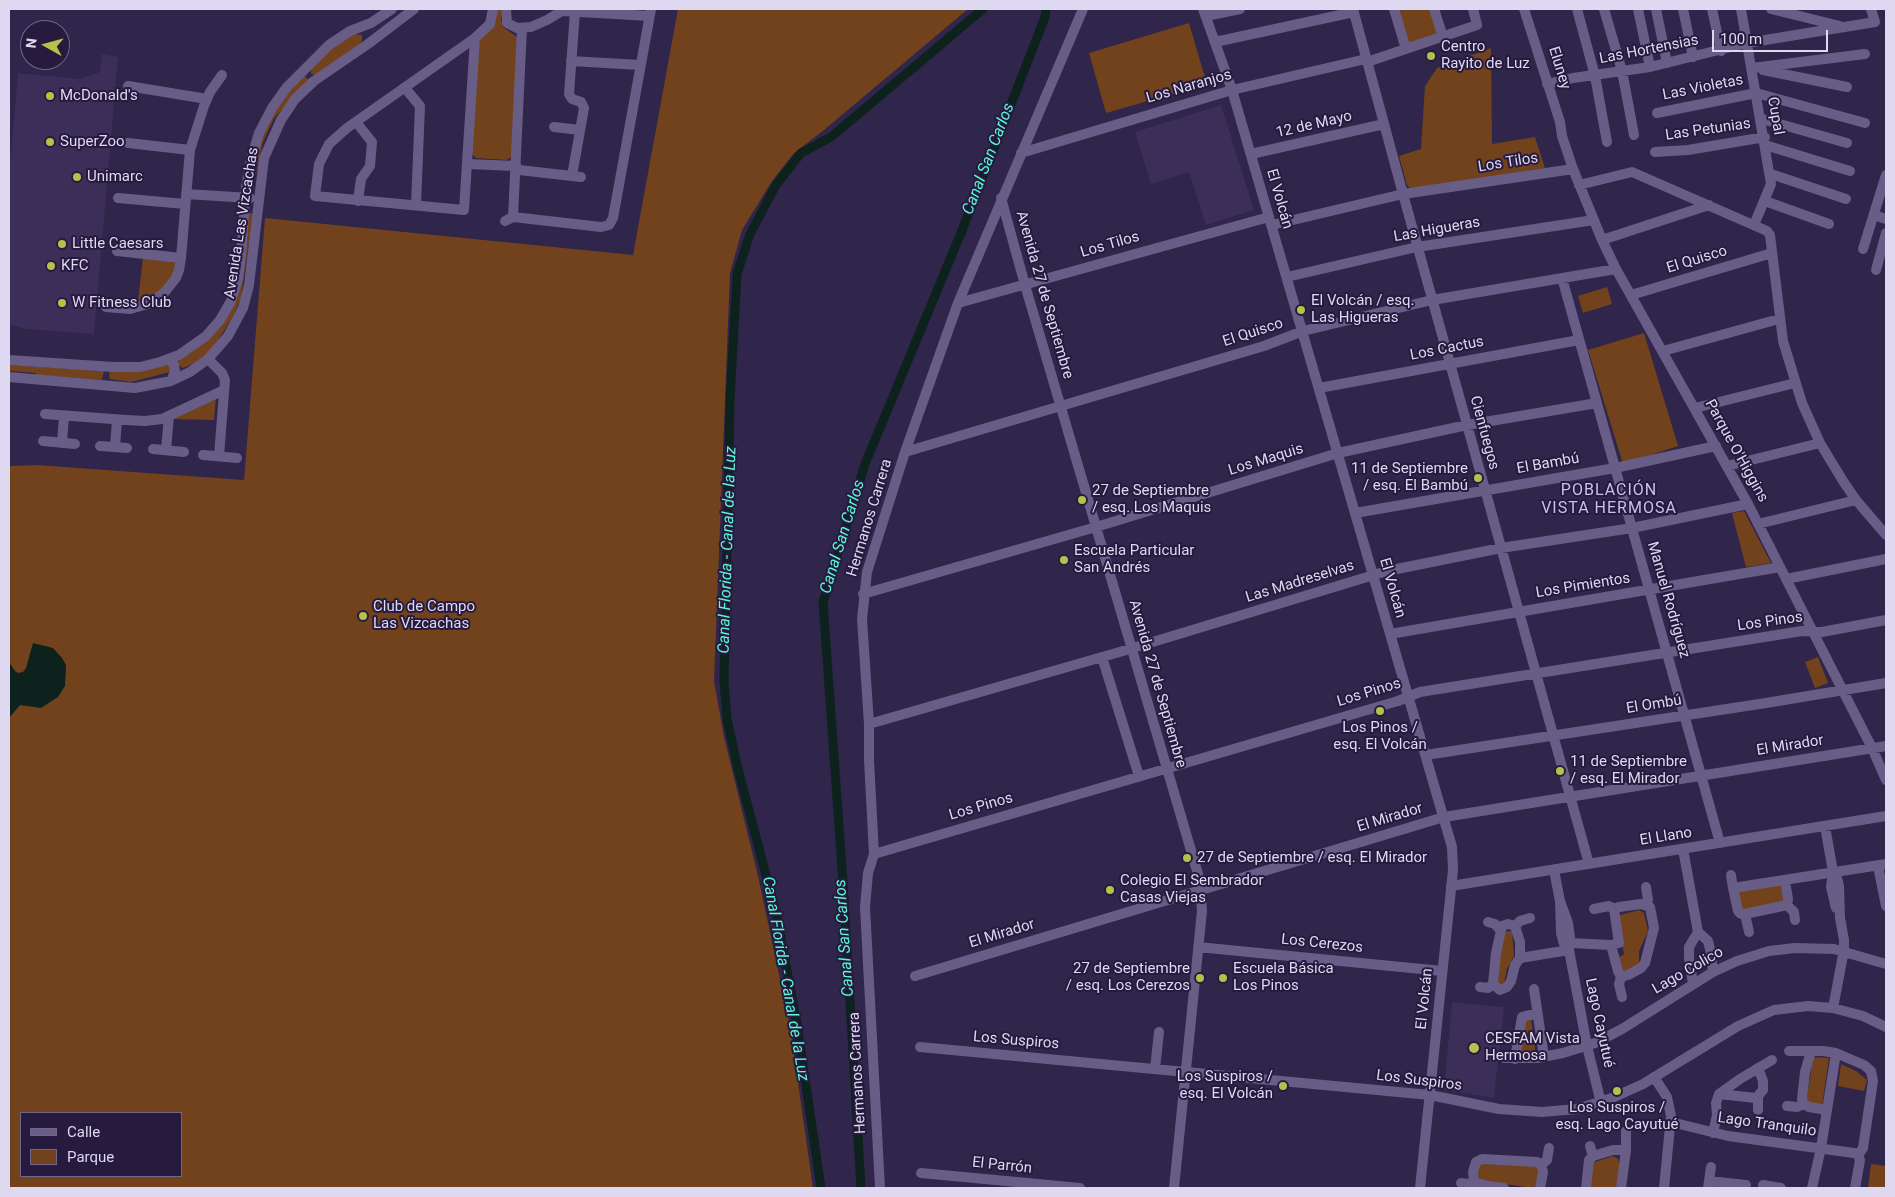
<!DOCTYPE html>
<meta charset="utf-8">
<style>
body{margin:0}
#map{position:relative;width:1895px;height:1197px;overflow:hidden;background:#30254a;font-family:Roboto,sans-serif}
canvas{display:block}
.frame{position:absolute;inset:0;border:10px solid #ded8f0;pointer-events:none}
.legend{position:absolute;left:20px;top:1112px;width:162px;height:65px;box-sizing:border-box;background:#261b3f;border:1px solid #706786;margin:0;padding:6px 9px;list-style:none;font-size:15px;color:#ded8f0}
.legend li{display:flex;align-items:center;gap:10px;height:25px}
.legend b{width:25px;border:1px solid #706786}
.north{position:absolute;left:20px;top:20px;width:50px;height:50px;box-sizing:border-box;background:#261b3f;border:1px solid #706786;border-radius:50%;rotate:277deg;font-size:14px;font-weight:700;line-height:20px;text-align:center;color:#ded8f0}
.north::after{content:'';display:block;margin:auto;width:18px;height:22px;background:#b3c24b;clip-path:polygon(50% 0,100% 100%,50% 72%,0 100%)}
.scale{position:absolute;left:1712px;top:30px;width:116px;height:22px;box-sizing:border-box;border:2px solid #ded8f0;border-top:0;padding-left:6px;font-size:15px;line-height:18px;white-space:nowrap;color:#ded8f0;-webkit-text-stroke:4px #261b3f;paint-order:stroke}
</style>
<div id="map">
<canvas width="1895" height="1197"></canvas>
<div class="frame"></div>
<ul class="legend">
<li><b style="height:6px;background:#685d86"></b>Calle</li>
<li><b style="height:14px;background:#72421c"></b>Parque</li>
</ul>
<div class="north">N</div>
<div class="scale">100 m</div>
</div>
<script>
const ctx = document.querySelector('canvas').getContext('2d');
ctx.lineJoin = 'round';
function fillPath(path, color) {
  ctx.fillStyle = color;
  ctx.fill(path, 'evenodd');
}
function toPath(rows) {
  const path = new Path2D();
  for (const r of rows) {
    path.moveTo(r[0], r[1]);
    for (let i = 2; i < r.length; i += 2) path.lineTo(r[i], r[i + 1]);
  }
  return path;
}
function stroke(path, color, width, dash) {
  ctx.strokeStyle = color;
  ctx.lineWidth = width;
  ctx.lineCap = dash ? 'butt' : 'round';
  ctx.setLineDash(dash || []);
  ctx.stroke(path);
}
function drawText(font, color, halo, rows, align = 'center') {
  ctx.font = font + ' Roboto,sans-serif';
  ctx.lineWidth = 4;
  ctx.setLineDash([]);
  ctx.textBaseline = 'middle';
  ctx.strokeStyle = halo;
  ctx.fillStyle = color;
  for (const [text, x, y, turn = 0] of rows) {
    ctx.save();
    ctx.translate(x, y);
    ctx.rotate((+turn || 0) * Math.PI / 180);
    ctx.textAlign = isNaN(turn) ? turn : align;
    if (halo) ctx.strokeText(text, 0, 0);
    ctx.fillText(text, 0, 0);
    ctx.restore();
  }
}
fillPath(toPath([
 [102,54,118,57,94,334,26,329,9,325,9,175,18,73,80,79,100,72],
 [1221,105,1254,210,1206,225,1189,172,1151,184,1135,132],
 [1452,1002,1504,1007,1494,1098,1444,1090]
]), '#3b2e59');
fillPath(toPath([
 [495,9,501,9,501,20,503,27,517,37,512,156,507,160,476,158,471,153,477,39],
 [678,9,968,9,824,130,794,153,772,181,742,230,730,273,714,681,724,737,758,876,790,1026,813,1188,9,1188,9,466,37,465,244,480,265,218,633,255],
 [21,1113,181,1113,181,1176,21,1176],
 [1398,9,1430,9,1438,33,1408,44],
 [1189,23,1207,84,1106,113,1089,53],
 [353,34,362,35,362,40,359,47,315,76,311,73,311,69,323,54],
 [1491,48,1492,144,1535,137,1545,168,1411,189,1407,185,1399,156,1421,149,1425,86,1437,68],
 [304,73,306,78,311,80,274,118,263,142,251,192,260,142,271,116],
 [249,212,253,214,241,298,233,317,210,352,195,363,183,368,178,365,178,361,227,313,247,214],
 [143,257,177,260,173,274,164,288,149,299,138,302],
 [1607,287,1612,304,1583,313,1578,296],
 [1644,333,1678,446,1623,464,1588,350],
 [9,362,11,365,104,371,102,380,36,375,36,373,11,371,9,373],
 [170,362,170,372,131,382,110,379,109,375,110,371],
 [216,397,214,420,173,419],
 [1744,511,1771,563,1746,567,1732,513],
 [1818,657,1828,683,1815,688,1805,662],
 [1780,882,1784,904,1741,912,1737,889],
 [1639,910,1644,913,1648,931,1639,951,1639,965,1621,973,1617,959,1624,954,1617,920,1620,915],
 [1508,931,1512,931,1514,956,1507,969,1504,983,1502,985,1498,985,1499,939,1502,934],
 [1531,1018,1536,1056,1519,1057,1525,1019],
 [1813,1057,1829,1058,1822,1106,1806,1104],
 [1841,1064,1856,1071,1867,1080,1864,1091,1838,1086],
 [1613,1156,1618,1159,1620,1165,1616,1188,1589,1188,1592,1163],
 [1480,1164,1533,1165,1537,1167,1538,1173,1537,1185,1532,1188,1479,1180,1477,1170],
 [1871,1164,1886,1166,1886,1188,1868,1188]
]), '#72421c');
fillPath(toPath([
 [33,643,53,648,62,658,66,665,65,686,58,697,41,708,20,705,9,718,9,662,15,671,18,673,23,672,26,668]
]), '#0d221d');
stroke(toPath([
 [821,1188,797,1024,777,917,737,765,727,719,724,681,727,552,730,399,737,274,750,234,776,185,801,153,831,137,983,9],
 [861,1188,843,882,823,602,865,464,961,233,1045,17,1046,9]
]), '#0d221d', 9);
stroke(toPath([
 [506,9,507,23,517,28,531,27,547,20,565,9],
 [1203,9,1232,90,1452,847,1453,870,1420,1188],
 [1353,9,1403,194,1589,864],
 [1394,9,1406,49],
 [1434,9,1443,37],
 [1524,9,1560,122,1562,136,1573,169,1602,240,1616,269,1748,504,1872,748,1886,780],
 [1577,9,1595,76,1607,142],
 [1604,9,1622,71,1634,135],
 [1638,9,1650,67],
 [1656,9,1667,63],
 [1683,9,1693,57],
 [1712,9,1721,51],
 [1741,9,1771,184,1754,225],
 [1771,9,1840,26],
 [563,11,649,16],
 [1206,16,1240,9],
 [475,38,464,210,315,196,319,164,329,144,347,128,475,38,490,24,493,9],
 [1215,42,1354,12],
 [571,61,640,65],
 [1367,62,1477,25,1473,9],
 [1752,68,1865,54],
 [1763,70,1847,87],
 [1547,84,1573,78,1650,67,1747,43,1875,22,1871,9],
 [128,86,207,99],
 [405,88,420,106,416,205],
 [1657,113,1756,93,1865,123],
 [1762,119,1847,143],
 [356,122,372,142,370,166,361,179,358,201],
 [554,127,580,130],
 [128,143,190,150],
 [1765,145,1850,171],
 [1655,152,1688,150,1765,137],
 [1021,153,1232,90,1366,59],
 [1251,154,1384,124],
 [468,164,516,166,519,170,581,177],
 [1771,174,1846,199],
 [572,176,584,108,581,102,572,99,569,94,575,12],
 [1579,185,1632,172,1767,231,1770,235,1783,341,1802,403,1820,443,1843,481,1856,500,1886,535],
 [186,194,250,198],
 [118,198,185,204],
 [1001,198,1025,285,1200,881,1202,911,1174,1188],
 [1765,201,1829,224],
 [1874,215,1886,219],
 [513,217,601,227,609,225,613,218,651,9],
 [505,221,513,217,522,28],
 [1272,225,1403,194,1573,169],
 [1602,240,1709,205],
 [1863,249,1886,175],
 [117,251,181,258],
 [1876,270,1886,233],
 [1287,277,1417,247,1594,220],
 [1562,278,1720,843],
 [1631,295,1772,253],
 [958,303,1269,217],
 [106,307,130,309,148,304,164,293,176,278,179,270,181,258,190,150,204,106,210,92,222,75],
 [1663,351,1779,319],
 [169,359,174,365,175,371,171,381],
 [208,359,222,373,225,380,219,456],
 [9,360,113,367,140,367,160,362,179,355,206,336,220,320,231,301,238,279,241,255,246,187,251,160,259,133,272,108,287,87,329,45,350,31,371,23,392,9],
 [9,377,135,388,171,381,190,372,208,359,228,336,243,308,249,285,264,158,281,120,295,99,314,81,368,44,414,9],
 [1319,388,1579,340],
 [1695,408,1795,383],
 [45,414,126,420,145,421,162,419,224,390],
 [43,441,75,444],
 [62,443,64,416],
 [100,446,127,448],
 [115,447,117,420],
 [153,449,184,452],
 [166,450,169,416],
 [905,452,1264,346,1303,331,1432,300,1616,269],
 [203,455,237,458],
 [1727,466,1820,443],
 [1355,513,1615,468,1716,446],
 [1758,524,1856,500],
 [1786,579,1886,559],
 [863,594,1096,527,1338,453,1467,425,1597,403],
 [1390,634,1780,567],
 [1102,657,1139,776],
 [869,724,1123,651,1387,571,1501,548,1632,528,1748,504],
 [1426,755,1766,703,1886,683],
 [1825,826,1833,872,1837,878,1839,886,1840,918,1844,940,1844,950,1833,1008],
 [1683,849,1698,932,1708,941,1711,953,1713,972],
 [874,854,1398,701,1420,692,1802,631,1822,632,1886,620],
 [1878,866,1886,906],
 [1554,870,1560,901,1561,933,1564,944,1569,950],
 [1833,872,1831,887,1836,908],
 [1731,875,1733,888],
 [1785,881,1788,899,1787,905,1745,914,1741,914,1738,911,1733,888,1886,864],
 [1451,886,1886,816],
 [1646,887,1648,900,1646,905],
 [1560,901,1568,923,1570,938,1569,950,1587,1046,1601,1103],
 [1787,905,1794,912,1795,920],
 [1594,909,1609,906,1614,909],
 [1745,914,1749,932],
 [1488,922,1495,924,1500,930],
 [1515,926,1520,921,1530,918],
 [1570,943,1611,945,1618,971,1621,977,1628,975,1641,968,1645,963,1654,928,1650,907,1641,904,1619,907,1614,909,1619,943,1611,945],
 [1198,947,1442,971],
 [1520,958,1520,942,1515,926,1508,924,1502,926,1496,953,1493,984,1500,990,1507,987,1511,981,1515,965,1520,958,1569,950],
 [915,976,1444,817,1886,746],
 [1621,977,1619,984,1622,997],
 [1693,984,1689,958,1689,947,1698,932],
 [1480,987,1488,988,1493,984],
 [1534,989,1544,1057],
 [920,1047,1430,1095,1499,1109,1542,1112,1577,1109,1612,1098,1643,1084,1738,1026,1774,1010,1808,1006,1833,1008,1863,1016,1886,1027],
 [1789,1051,1823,1051,1836,1053,1864,1065,1871,1071,1873,1081,1863,1148,1858,1155,1860,1160,1855,1188],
 [1811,1051,1805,1072,1802,1099,1804,1104,1809,1107,1827,1110],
 [1504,1058,1537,1058,1563,1053,1595,1043,1622,1029,1713,972,1737,961,1769,951,1795,948,1834,949,1886,964],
 [1515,1059,1522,1017,1537,1013],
 [1155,1069,1159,1032],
 [1654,1077,1667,1097,1671,1116,1664,1188],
 [1719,1094,1756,1098,1758,1096,1763,1090,1763,1081,1758,1068],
 [1758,1096,1758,1110],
 [1787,1106,1797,1107,1804,1104],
 [1671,1122,1728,1136,1854,1153,1858,1155],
 [1713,1133,1717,1115,1716,1103,1719,1094,1740,1079,1772,1060],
 [1590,1146,1593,1156],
 [1626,1150,1626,1131],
 [1541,1165,1547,1160,1549,1148],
 [921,1173,1080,1188],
 [1709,1181,1746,1185],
 [1461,1183,1468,1184,1474,1182],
 [1763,1185,1781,1188],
 [880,1188,865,907,868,873,874,854,869,760,869,724,862,619,867,572,905,452,958,303,1083,9],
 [1504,1188,1488,1186,1474,1182,1473,1172,1476,1162,1482,1159,1537,1162,1541,1165,1543,1172,1540,1188],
 [1586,1188,1589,1160,1593,1156,1613,1150,1626,1150,1621,1188],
 [1708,1188,1711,1167],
 [1812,1188,1821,1148,1836,1053]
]), '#685d86', 10);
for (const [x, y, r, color] of [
 [1431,56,5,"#b3c24b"],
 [50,96,5,"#b3c24b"],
 [50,142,5,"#b3c24b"],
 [77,177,5,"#b3c24b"],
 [62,244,5,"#b3c24b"],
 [51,266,5,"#b3c24b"],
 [62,303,5,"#b3c24b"],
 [1301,310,5,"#b3c24b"],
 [1478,478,5,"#b3c24b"],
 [1082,500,5,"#b3c24b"],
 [1064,560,5,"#b3c24b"],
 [363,616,5,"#b3c24b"],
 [1380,711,5,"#b3c24b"],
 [1560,771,5,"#b3c24b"],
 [1187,858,5,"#b3c24b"],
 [1110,890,5,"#b3c24b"],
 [1200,978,5,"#b3c24b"],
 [1223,978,5,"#b3c24b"],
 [1474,1048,6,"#b3c24b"],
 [1283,1086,5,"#b3c24b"],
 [1617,1091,5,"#b3c24b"]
]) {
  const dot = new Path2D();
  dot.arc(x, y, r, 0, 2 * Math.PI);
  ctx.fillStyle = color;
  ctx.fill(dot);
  stroke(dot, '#261b3f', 2);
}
drawText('15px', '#ded8f0', '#261b3f', [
 ["Centro",1441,47],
 ["Rayito de Luz",1441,64],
 ["McDonald's",60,96],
 ["SuperZoo",60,142],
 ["Unimarc",87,177],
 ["Little Caesars",72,244],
 ["KFC",61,266],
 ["El Volcán / esq.",1311,301],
 ["Las Higueras",1311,318],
 ["W Fitness Club",72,303],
 ["11 de Septiembre",1468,469,"right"],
 ["/ esq. El Bambú",1468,486,"right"],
 ["27 de Septiembre",1092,491],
 ["/ esq. Los Maquis",1092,508],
 ["Escuela Particular",1074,551],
 ["San Andrés",1074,568],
 ["Club de Campo",373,607],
 ["Las Vizcachas",373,624],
 ["Los Pinos /",1380,728,"center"],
 ["esq. El Volcán",1380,745,"center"],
 ["11 de Septiembre",1570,762],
 ["/ esq. El Mirador",1570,779],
 ["27 de Septiembre / esq. El Mirador",1197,858],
 ["Colegio El Sembrador",1120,881],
 ["Casas Viejas",1120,898],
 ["27 de Septiembre",1190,969,"right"],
 ["/ esq. Los Cerezos",1190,986,"right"],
 ["Escuela Básica",1233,969],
 ["Los Pinos",1233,986],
 ["CESFAM Vista",1485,1039],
 ["Hermosa",1485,1056],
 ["Los Suspiros /",1273,1077,"right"],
 ["esq. El Volcán",1273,1094,"right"],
 ["Los Suspiros /",1617,1108,"center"],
 ["esq. Lago Cayutué",1617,1125,"center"]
], 'left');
drawText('15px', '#ded8f0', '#261b3f', [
 ["Las Hortensias",1649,50,-11],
 ["Eluney",1559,68,73],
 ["Los Naranjos",1189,87,-16],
 ["Las Violetas",1703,88,-11],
 ["Cupal",1775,116,80],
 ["12 de Mayo",1314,125,-13],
 ["Las Petunias",1708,130,-8],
 ["Los Tilos",1508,163,-9],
 ["El Volcán",1279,199,74],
 ["Avenida Las Vizcachas",242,223,-81],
 ["Las Higueras",1437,230,-10],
 ["Los Tilos",1110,245,-16],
 ["El Quisco",1697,260,-17],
 ["Avenida 27 de Septiembre",1044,295,74],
 ["El Quisco",1253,333,-18],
 ["Los Cactus",1447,349,-11],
 ["Cienfuegos",1484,433,75],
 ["Parque O'Higgins",1736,451,61],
 ["Los Maquis",1266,460,-17],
 ["El Bambú",1548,464,-10],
 ["Hermanos Carrera",870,518,-73],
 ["Las Madreselvas",1300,582,-17],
 ["Los Pimientos",1583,586,-9],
 ["El Volcán",1392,588,74],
 ["Manuel Rodríguez",1668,600,74],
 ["Los Pinos",1770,622,-8],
 ["Avenida 27 de Septiembre",1157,684,74],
 ["Los Pinos",1369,693,-17],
 ["El Ombú",1654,705,-9],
 ["El Mirador",1790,746,-9],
 ["Los Pinos",981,807,-16],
 ["El Mirador",1390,818,-17],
 ["El Llano",1666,837,-9],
 ["El Mirador",1002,934,-17],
 ["Los Cerezos",1322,944,6],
 ["Lago Colico",1688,971,-30],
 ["El Volcán",1425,999,-84],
 ["Lago Cayutué",1599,1023,78],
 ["Los Suspiros",1016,1041,5],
 ["Hermanos Carrera",858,1073,-93],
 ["Los Suspiros",1419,1081,7],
 ["Lago Tranquilo",1767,1125,8],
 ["El Parrón",1002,1166,6]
]);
drawText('italic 16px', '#5af7d6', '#261b3f', [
 ["Canal San Carlos",989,159,-69],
 ["Canal San Carlos",843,537,-73],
 ["Canal Florida - Canal de la Luz",728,550,-88],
 ["Canal San Carlos",845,938,-94],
 ["Canal Florida - Canal de la Luz",785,979,80]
]);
ctx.letterSpacing = '1px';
drawText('16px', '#cbc0ef', '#261b3f', [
 ["POBLACIÓN",1609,491],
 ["VISTA HERMOSA",1609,509]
]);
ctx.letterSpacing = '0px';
</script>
